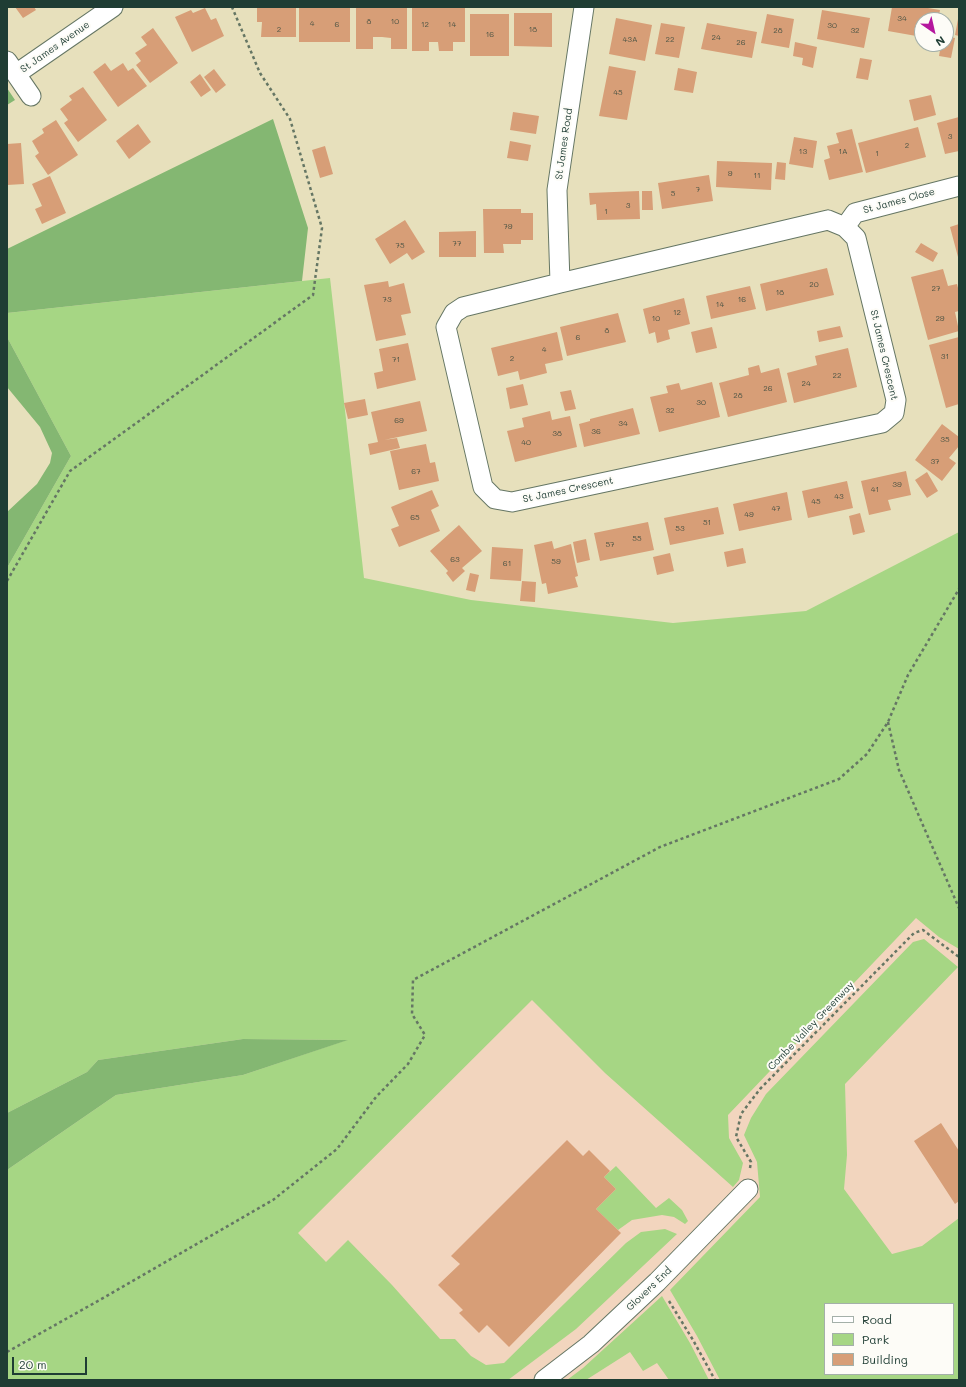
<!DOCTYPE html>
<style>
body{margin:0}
#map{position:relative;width:966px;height:1387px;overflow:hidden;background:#e7e0bc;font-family:Mali,sans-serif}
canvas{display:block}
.frame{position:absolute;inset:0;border:8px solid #1f3d34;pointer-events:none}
.legend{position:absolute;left:824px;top:1303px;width:130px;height:72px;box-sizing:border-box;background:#fdfcf7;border:1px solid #a4b0a9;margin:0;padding:5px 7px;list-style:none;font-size:12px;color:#1f3d34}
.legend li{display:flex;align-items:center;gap:8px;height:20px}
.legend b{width:20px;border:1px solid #a4b0a9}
.north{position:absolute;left:914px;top:12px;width:40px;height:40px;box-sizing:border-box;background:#fdfcf7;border:1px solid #a4b0a9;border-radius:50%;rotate:146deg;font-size:11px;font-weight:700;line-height:16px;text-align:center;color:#1f3d34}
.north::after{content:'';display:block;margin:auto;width:14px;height:18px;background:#b5179e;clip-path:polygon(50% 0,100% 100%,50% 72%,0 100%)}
.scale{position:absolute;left:12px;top:1357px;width:75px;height:18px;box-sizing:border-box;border:2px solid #1f3d34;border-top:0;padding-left:5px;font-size:12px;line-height:14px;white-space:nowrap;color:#1f3d34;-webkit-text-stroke:3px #fdfcf7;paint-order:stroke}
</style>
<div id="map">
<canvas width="966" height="1387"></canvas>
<div class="frame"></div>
<ul class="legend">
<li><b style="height:5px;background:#fff"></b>Road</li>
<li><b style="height:11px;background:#a6d684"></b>Park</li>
<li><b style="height:11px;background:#d79e77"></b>Building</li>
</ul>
<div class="north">N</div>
<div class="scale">20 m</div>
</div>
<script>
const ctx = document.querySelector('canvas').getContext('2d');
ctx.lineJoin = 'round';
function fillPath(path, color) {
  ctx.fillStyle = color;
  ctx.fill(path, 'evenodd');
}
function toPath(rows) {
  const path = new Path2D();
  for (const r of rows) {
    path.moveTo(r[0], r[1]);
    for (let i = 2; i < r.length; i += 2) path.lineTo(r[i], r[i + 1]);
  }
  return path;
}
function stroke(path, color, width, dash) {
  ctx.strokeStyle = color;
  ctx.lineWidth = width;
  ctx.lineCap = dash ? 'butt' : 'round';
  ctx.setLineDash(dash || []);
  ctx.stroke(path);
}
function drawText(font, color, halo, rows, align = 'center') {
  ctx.font = font + ' Mali,sans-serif';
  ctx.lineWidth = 4;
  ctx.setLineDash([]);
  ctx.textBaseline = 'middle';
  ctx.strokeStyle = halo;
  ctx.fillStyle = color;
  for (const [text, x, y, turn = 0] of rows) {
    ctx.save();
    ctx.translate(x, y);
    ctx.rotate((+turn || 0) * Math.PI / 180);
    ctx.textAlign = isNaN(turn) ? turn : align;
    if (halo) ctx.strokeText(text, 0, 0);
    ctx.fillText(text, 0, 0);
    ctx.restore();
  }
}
fillPath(toPath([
 [881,807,959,935,959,1380,7,1380,547,979],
 [825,1304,953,1304,953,1374,825,1374]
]), '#f2d5be');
fillPath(toPath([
 [330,278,364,578,471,600,673,623,806,611,959,532,959,949,939,937,916,918,728,1115,729,1138,743,1163,739,1180,733,1187,605,1073,532,1000,298,1233,326,1262,348,1240,392,1285,440,1339,455,1339,471,1356,486,1365,504,1363,626,1243,641,1232,665,1229,677,1234,576,1329,508,1380,7,1380,7,1170,116,1095,243,1075,347,1040,243,1039,98,1060,87,1072,7,1113,7,568,71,456,7,337,7,313],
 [924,939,958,967,845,1084,847,1155,844,1189,892,1254,922,1246,959,1218,959,1380,720,1380,697,1336,670,1290,760,1197,757,1162,744,1135,751,1118,766,1094,913,942],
 [825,1304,953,1304,953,1374,825,1374],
 [616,1166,656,1208,669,1198,682,1210,688,1221,685,1224,674,1217,662,1215,632,1220,618,1230,596,1209,616,1189,604,1177],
 [662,1296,690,1343,709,1380,669,1380,657,1363,643,1371,630,1352,586,1380,567,1380,583,1368]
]), '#a6d684');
fillPath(toPath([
 [7,88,15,100,7,105],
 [273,119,308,228,302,281,7,313,7,249],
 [7,337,71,456,7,568,7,512,37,484,50,463,52,453,40,427,7,387],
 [243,1039,348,1040,243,1075,116,1095,7,1170,7,1113,87,1072,98,1060]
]), '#84b772');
fillPath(toPath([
 [15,7,34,7,36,10,23,18],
 [257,7,296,7,296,37,261,37,262,22,257,22],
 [299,7,350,7,350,42,299,42],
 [356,7,407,7,407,49,391,49,391,38,382,37,373,37,373,49,356,49],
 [892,7,922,7,940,10,938,20,922,20,922,37,888,31],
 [205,8,211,20,216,18,224,36,192,52,175,17,191,10,193,13],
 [412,8,465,8,465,42,453,42,453,51,439,51,438,42,429,42,429,51,412,51],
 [822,10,870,18,864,48,817,39],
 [514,13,552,13,552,47,514,46],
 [470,14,509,14,509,56,470,56],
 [767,14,794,19,789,48,761,43],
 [616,18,652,25,645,61,609,54],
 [958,19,959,19,959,36,955,35],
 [661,23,685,27,679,58,655,54],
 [707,23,757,32,752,58,701,49],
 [153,28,178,63,150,83,136,65,141,61,135,53,147,45,141,37],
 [946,36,955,38,951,58,939,56,941,44,946,44],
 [795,42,817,47,813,68,802,65,803,58,793,56],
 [860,58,872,60,868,80,856,78],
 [105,63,111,71,123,63,128,71,133,68,147,86,118,107,93,72],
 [609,66,636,71,627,120,599,116],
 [678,68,697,72,693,93,674,90],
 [214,69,226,85,216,93,204,77],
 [200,74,211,90,201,97,190,82],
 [83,87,107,120,78,142,64,123,68,120,60,109,72,100,69,96],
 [931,95,936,115,914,121,909,100],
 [513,112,539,116,536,134,510,130],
 [959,117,959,151,945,154,937,123],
 [56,120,78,155,48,175,35,156,39,153,32,141,44,133,42,129],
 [138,124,151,142,129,159,116,141],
 [918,127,926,157,866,173,858,143],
 [852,129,863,172,829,180,824,160,830,158,827,146,839,143,836,133],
 [794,137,817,141,813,168,789,164],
 [510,141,531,145,528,161,507,158],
 [21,143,24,184,7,185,7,144],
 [325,146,333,174,320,178,312,150],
 [717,161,772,163,771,190,716,187],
 [777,162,786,163,785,180,775,179],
 [709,175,713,201,662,209,658,183],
 [50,176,66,213,42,224,35,209,42,206,32,184],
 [639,191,640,219,597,220,596,204,590,205,589,193],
 [642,191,652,191,653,210,642,210],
 [483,209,521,209,521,213,533,213,533,240,521,240,521,244,503,244,504,253,484,253],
 [405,220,425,252,412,260,407,253,390,264,375,239],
 [959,224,959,256,958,257,950,227],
 [476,231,476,257,439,257,439,232],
 [921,243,938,253,933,262,915,252],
 [827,268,834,295,766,311,760,284],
 [943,269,948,286,957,284,959,292,959,311,955,312,959,331,928,340,911,277],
 [388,281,389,287,404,283,411,313,401,315,406,335,376,341,364,285],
 [750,286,756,309,711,319,706,296],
 [684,298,690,324,668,330,670,339,657,343,655,332,649,334,643,309],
 [618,313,626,342,567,356,560,327],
 [840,326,843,337,819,342,817,331],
 [712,327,717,348,696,353,691,332],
 [557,332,563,360,545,364,547,373,520,380,518,371,498,376,491,348],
 [959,337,959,404,946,408,929,345],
 [408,343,416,380,377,389,374,373,383,371,379,349],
 [848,348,857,387,794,403,787,373,817,365,815,356],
 [759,365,761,373,779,368,787,402,728,417,719,383,749,375,748,368],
 [712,382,720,417,659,432,650,397,668,393,666,386,679,383,681,390],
 [523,384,528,405,510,409,506,388],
 [571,390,576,409,565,411,560,392],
 [365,399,368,415,348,419,344,403],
 [420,401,427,431,384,440,397,438,400,448,370,455,368,444,378,442,371,412],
 [633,408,640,434,584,447,579,424,590,421,590,419],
 [550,411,552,420,570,416,577,447,515,462,507,431,524,427,522,418],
 [942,424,959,437,959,446,949,458,956,463,942,481,915,460],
 [426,444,430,463,435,462,439,481,399,490,390,451],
 [906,471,911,495,888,500,891,510,869,515,861,481],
 [927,472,938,491,927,498,915,480],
 [847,481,853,508,808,518,802,491],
 [432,490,439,506,431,510,440,531,399,547,391,529,399,526,391,507],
 [787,492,792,520,739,531,733,504],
 [718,507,724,534,670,545,664,518],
 [860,513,865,532,853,535,849,516],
 [648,522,654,550,600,561,594,533],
 [459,525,482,551,462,568,465,571,453,582,446,573,448,571,430,551],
 [586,539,590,560,577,563,573,542],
 [552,541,554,549,571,544,578,576,575,577,578,587,548,594,546,583,542,584,534,545],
 [492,547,523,549,521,581,490,579],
 [743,548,746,563,727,567,724,552],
 [670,553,674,571,657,575,653,557],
 [470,573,479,575,475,592,466,590],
 [522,581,536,582,535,602,520,601],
 [941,1123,959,1151,959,1201,955,1204,914,1141],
 [567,1140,583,1156,589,1150,610,1171,604,1177,616,1189,596,1209,621,1233,509,1347,487,1325,479,1333,459,1313,463,1310,438,1285,460,1264,451,1256]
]), '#d79e77');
const minor = toPath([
 [7,61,31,96],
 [16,74,113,7],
 [828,220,845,227,856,238,896,400,894,413,882,423,512,502,495,499,483,487,446,327,454,313,463,307,560,283,828,220],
 [845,227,855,213,959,186],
 [560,283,557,190,584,7],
 [544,1380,591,1344,657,1282,748,1189]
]);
stroke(minor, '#657664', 21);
stroke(toPath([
 [7,581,70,471,313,295,322,228,290,119,260,73,232,7],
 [888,722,899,770,959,908],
 [750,1168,751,1162,736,1137,741,1114,760,1089,914,933,923,930,959,957],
 [669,1301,693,1340,715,1380],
 [7,1352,105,1297,273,1200,337,1149,376,1097,408,1064,425,1035,412,1014,413,980,660,847,839,779,867,754,888,722,908,675,959,589]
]), '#657664', 2.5, [3, 3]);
stroke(minor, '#fff', 19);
drawText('8px', '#4d5545', null, [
 ["34",902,19],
 ["8",369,22],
 ["10",395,22],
 ["4",312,24],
 ["6",337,25],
 ["12",425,25],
 ["14",452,25],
 ["30",832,26],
 ["2",279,30],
 ["18",533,30],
 ["28",778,31],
 ["32",855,31],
 ["16",490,35],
 ["24",716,38],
 ["43A",630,40],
 ["22",670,40],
 ["26",741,43],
 ["45",618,93],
 ["3",950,137],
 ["2",907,146],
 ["13",803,152],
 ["1A",843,152],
 ["1",877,154],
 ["9",730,174],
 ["11",757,176],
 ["7",698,190],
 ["5",673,194],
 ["3",628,206],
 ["1",606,212],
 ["79",508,227],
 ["77",457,244],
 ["75",400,246],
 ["20",814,285],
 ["27",936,289],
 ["18",780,293],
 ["73",387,300],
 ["16",742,300],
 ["14",720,305],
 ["12",677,313],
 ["10",656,319],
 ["29",940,319],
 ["8",607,331],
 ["6",578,338],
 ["4",544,350],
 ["31",945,357],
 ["2",512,359],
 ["71",396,360],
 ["22",837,376],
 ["24",806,384],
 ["26",768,389],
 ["28",738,396],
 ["30",701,403],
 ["32",670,411],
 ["69",399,421],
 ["34",623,424],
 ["36",596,432],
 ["38",557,434],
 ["35",945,440],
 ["40",526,443],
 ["37",935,462],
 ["67",416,472],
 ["39",897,485],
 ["41",875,490],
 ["43",839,497],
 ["45",816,502],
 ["47",776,509],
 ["49",749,515],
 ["65",415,518],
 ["51",707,523],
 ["53",680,529],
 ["55",637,539],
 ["57",610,545],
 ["63",455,560],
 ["59",556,562],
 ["61",507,564]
]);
drawText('10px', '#1f3d34', '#fdfcf7', [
 ["St James Avenue",55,47,-35],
 ["St James Road",564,144,-82],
 ["St James Close",899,201,-15],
 ["St James Crescent",884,355,77],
 ["St James Crescent",568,490,-12],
 ["Combe Valley Greenway",811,1026,-46],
 ["Glovers End",649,1289,-44]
]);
</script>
